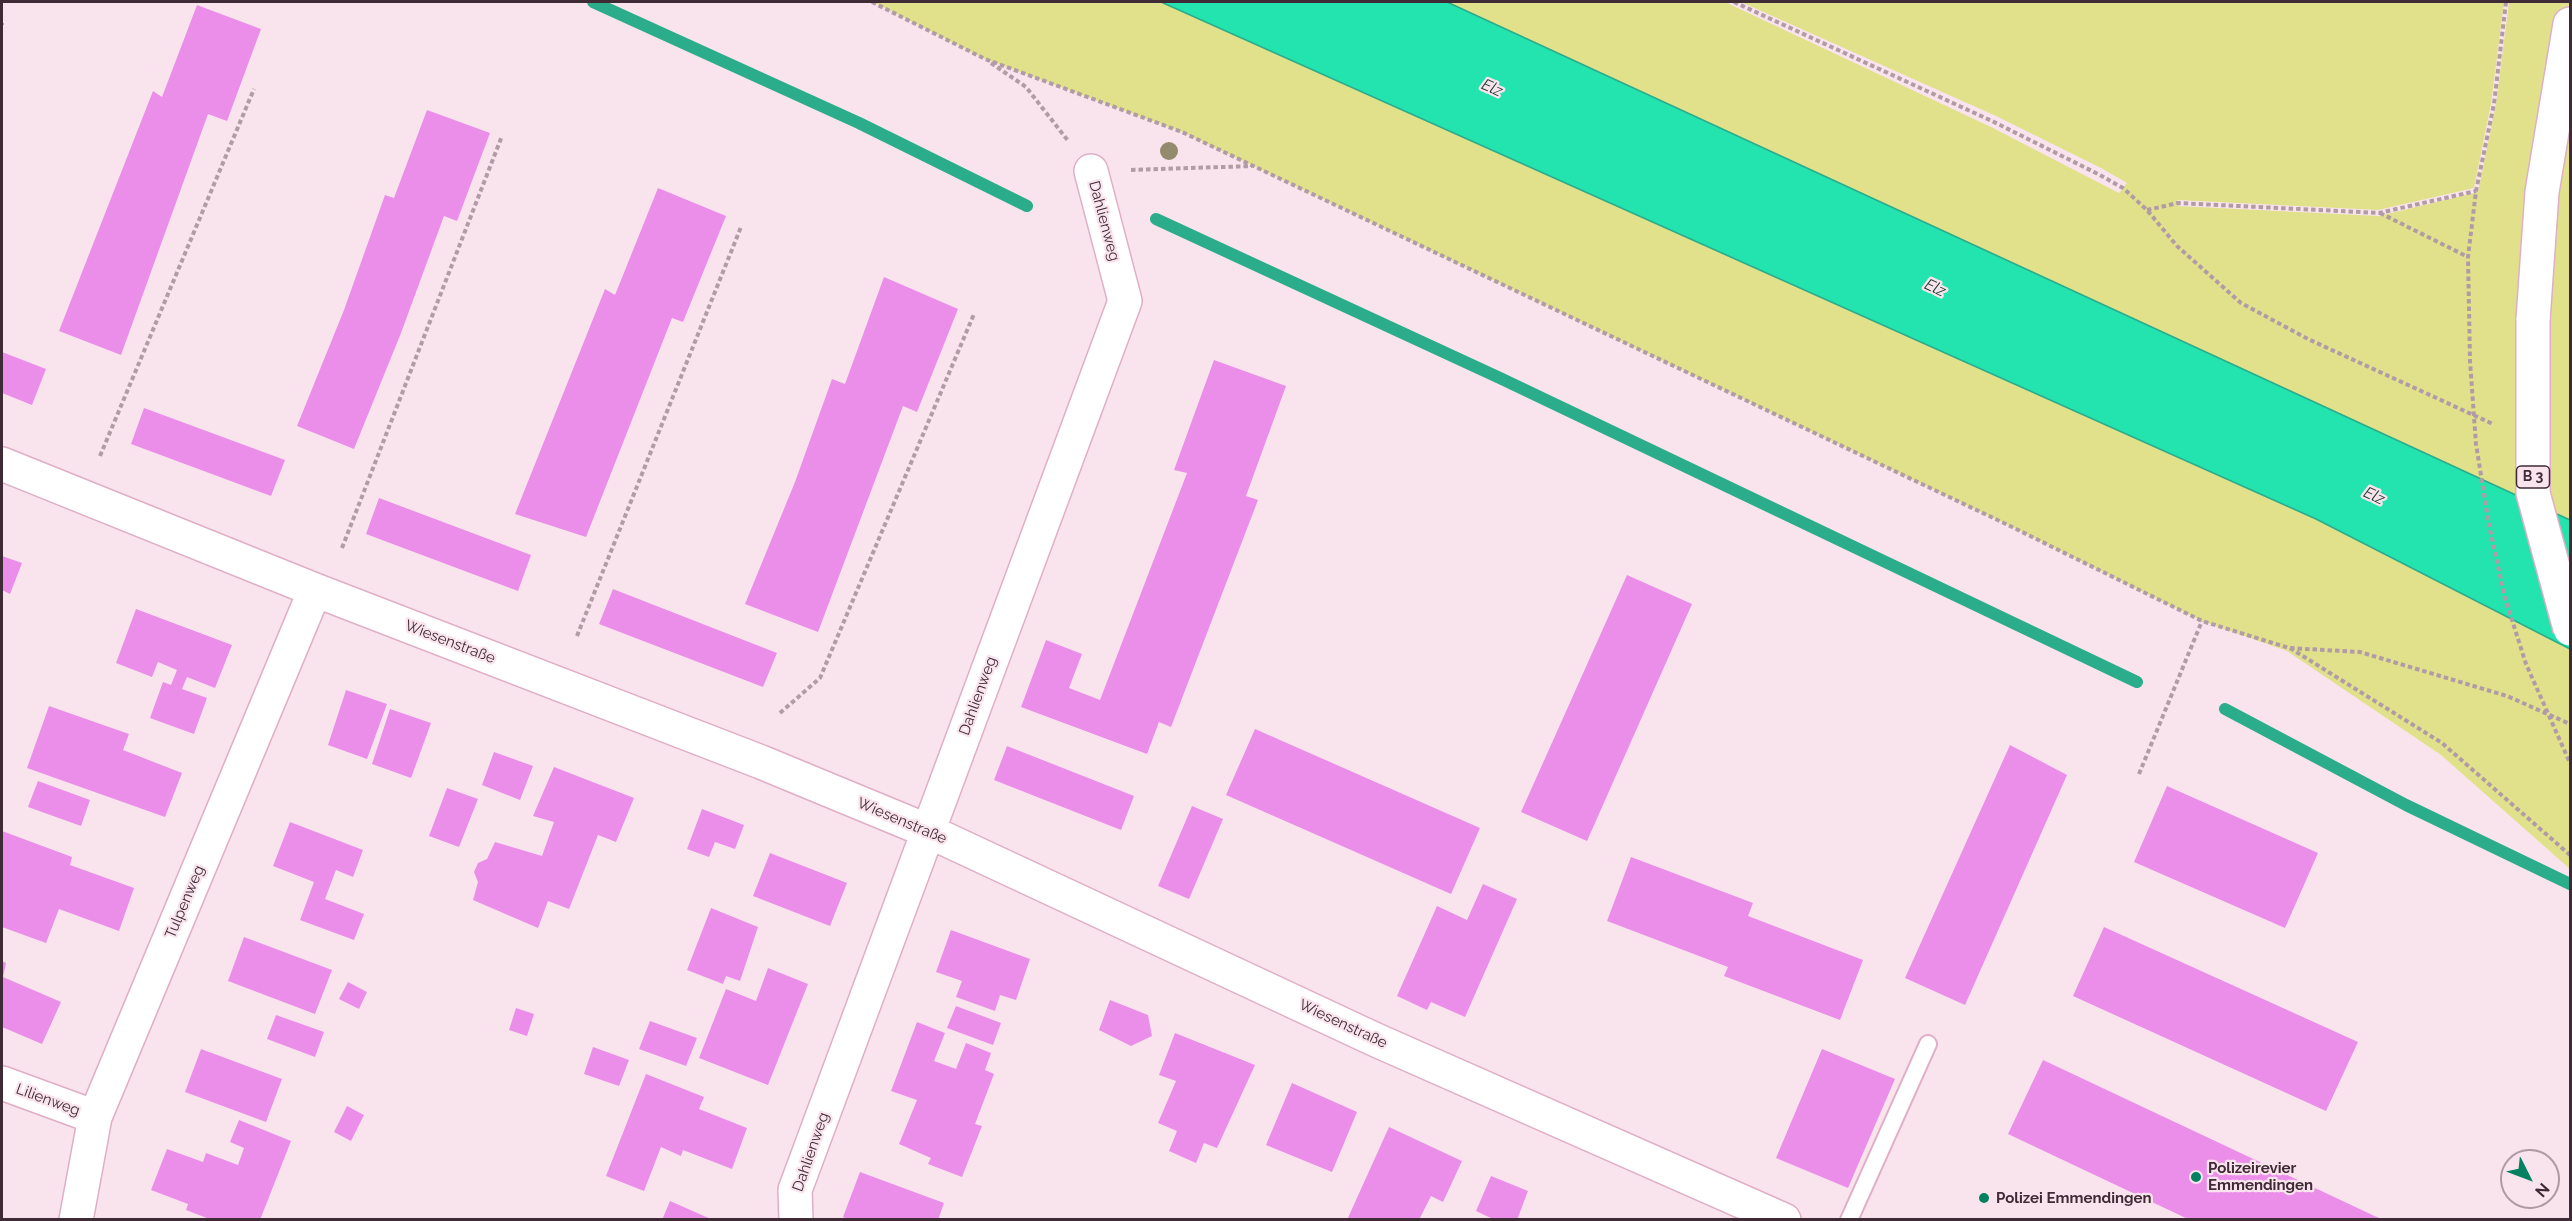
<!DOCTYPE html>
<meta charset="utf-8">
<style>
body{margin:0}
#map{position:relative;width:2572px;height:1221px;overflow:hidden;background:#f9e4ed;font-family:Raleway,sans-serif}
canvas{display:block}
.frame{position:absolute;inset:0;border:3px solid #3f2b35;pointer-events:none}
.north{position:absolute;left:2500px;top:1149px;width:60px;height:60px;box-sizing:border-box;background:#f9e4ed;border:2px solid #af9aa3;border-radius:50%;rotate:132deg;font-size:16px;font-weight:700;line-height:24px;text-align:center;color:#3f2b35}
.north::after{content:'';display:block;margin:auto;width:21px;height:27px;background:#038161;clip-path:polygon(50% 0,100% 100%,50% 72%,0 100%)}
</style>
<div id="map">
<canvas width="2572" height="1221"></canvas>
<div class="frame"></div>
<div class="north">N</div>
</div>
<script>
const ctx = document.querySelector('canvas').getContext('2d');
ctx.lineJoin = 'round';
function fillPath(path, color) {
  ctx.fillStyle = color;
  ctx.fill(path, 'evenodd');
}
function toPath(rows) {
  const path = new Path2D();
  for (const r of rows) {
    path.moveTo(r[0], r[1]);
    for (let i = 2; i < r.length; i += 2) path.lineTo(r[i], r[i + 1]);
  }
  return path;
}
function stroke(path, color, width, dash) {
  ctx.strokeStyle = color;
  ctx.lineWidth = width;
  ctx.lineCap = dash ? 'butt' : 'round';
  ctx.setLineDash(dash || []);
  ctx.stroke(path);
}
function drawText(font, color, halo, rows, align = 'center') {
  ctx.font = font + ' Raleway,sans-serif';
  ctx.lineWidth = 4.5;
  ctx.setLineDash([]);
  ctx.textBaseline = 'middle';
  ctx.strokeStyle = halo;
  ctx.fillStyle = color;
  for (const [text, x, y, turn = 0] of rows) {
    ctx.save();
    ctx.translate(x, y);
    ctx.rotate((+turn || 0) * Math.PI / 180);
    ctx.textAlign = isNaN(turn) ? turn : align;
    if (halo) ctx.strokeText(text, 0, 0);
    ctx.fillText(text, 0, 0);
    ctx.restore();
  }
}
fillPath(toPath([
 [873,2,1161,2,2316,519,2570,649,2570,869,2441,755,2287,651,2202,621,2008,525,1182,132,985,59],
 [1447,2,1725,2,1991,127,2119,193,2127,183,2101,168,1996,116,1741,2,2504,2,2491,104,2474,188,2378,210,2177,200,2178,206,2379,216,2478,192,2496,104,2509,2,2570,2,2570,520]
]), '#e1e18c');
const water = toPath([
 [1161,2,1447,2,2570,520,2570,649,2316,519,1161,2]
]);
fillPath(water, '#23e3af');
stroke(water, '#2bac8a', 1.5);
stroke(toPath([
 [593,2,859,123,1027,206],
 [1156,219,1502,379,2137,682],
 [2225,709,2406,805,2570,884]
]), '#2bac8a', 12);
fillPath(toPath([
 [197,5,261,29,227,121,208,114,121,355,59,331,153,91,162,97],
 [427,110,490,133,457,221,444,216,401,333,354,449,297,426,344,310,385,195,394,198],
 [658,188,726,216,683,322,672,318,586,537,515,514,605,289,615,295],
 [884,277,958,309,917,412,903,406,818,632,745,604,795,482,832,379,845,384],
 [2,352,46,369,32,405,2,393],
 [1214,360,1286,386,1246,496,1258,500,1171,727,1159,722,1147,754,1021,707,1046,640,1082,654,1069,688,1100,700,1187,473,1174,470],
 [144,408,285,460,271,496,131,444],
 [379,498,531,555,518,591,366,534],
 [2,556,22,563,10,594,2,590],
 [1627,575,1692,604,1587,841,1521,812],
 [613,589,777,653,763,687,599,624],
 [136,609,232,645,215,688,187,677,182,689,207,698,194,734,150,718,163,682,171,685,177,670,158,662,152,677,116,663],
 [346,690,387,704,367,759,328,745],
 [49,706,129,734,123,750,182,773,165,817,27,768],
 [390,709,431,723,411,778,372,764],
 [1255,729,1480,828,1451,894,1226,795],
 [2010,745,2067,775,1965,1005,1905,978],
 [1007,746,1134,796,1121,830,994,780],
 [494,752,533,766,520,800,482,785],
 [554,767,634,798,616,842,598,835,569,909,548,901,538,928,473,900,478,882,474,872,478,863,487,859,495,842,542,856,554,822,533,816],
 [38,781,90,800,81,826,28,807],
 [2167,786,2318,853,2285,928,2134,862],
 [447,788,478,799,459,847,429,836],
 [1192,806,1223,819,1189,899,1158,886],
 [702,809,744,825,735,849,715,842,709,857,687,849],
 [290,822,363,850,353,877,336,870,325,899,364,914,354,940,300,920,314,882,273,866],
 [2,831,72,857,70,865,134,888,119,931,59,909,46,943,2,927],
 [770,853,847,883,830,926,753,896],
 [1631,857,1753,903,1748,916,1863,960,1840,1020,1724,976,1728,967,1607,921],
 [1483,884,1517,899,1465,1017,1431,1002,1427,1010,1397,996,1437,906,1467,920],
 [711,908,758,927,740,981,726,976,723,984,687,970],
 [2104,927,2358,1042,2326,1111,2073,996],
 [951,930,1030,959,1016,1000,1000,995,995,1011,956,997,962,981,936,972],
 [244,937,332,970,315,1014,228,981],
 [2,961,6,963,3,977,61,1002,42,1044,2,1027],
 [768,968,808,984,768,1085,699,1058,726,989,756,1001],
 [348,982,367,992,359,1009,339,999],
 [1110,1000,1148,1015,1152,1036,1131,1046,1099,1030],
 [956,1006,1001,1023,993,1045,947,1028],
 [516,1008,534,1014,527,1036,509,1030],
 [276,1015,324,1032,315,1057,267,1039],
 [650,1021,697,1038,686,1066,639,1049],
 [917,1022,945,1033,934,1061,956,1069,966,1043,991,1053,985,1070,994,1074,975,1124,982,1126,962,1177,928,1164,931,1158,899,1144,917,1100,891,1091],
 [1175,1033,1255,1065,1217,1148,1204,1143,1196,1163,1169,1151,1177,1131,1158,1123,1176,1081,1159,1075],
 [593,1047,629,1060,619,1086,584,1074],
 [201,1049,282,1079,266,1122,185,1092],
 [1822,1049,1895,1079,1848,1188,1776,1158],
 [2043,1060,2383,1220,2190,1220,2008,1134],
 [646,1074,704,1097,699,1109,747,1128,732,1169,683,1150,681,1156,661,1147,644,1191,606,1176],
 [1292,1083,1357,1112,1332,1172,1266,1145],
 [347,1106,364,1115,351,1141,334,1132],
 [239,1120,291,1141,260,1220,212,1220,186,1210,188,1204,151,1190,167,1149,203,1162,206,1153,238,1165,244,1148,230,1142],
 [1389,1127,1462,1161,1443,1202,1431,1196,1419,1220,1347,1220],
 [860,1172,944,1203,938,1220,850,1220,843,1217],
 [1491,1176,1528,1191,1517,1220,1495,1220,1476,1211],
 [670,1201,713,1220,662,1220]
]), '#eb8ee9');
const lane = toPath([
 [1849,1220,1928,1044]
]);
const street = toPath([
 [2,464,315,590,761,762,928,831,1376,1040,1784,1220],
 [2,1083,95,1117],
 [76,1220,95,1117,315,590],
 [796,1220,795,1190,1125,301,1091,171]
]);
const primary = toPath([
 [2533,320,2542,192,2570,24]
]);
stroke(lane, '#e0aec6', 20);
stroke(street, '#e0aec6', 36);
stroke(primary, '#e0aec6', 36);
stroke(toPath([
 [872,2,985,59,1182,132,2008,525,2202,621,2289,648,2360,652,2507,696,2570,724],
 [1734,2,1994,122,2098,174,2123,188,2147,210,2177,246,2241,303,2308,339,2493,424],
 [2506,2,2494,104,2476,191,2468,257,2470,361,2476,444,2489,525,2505,598,2526,664,2570,763],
 [2,25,2,23],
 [991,63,1026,87,1069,142],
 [1131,170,1252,166],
 [2147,210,2178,203,2379,213,2476,191],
 [2380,213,2468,257],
 [100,456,254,89],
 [342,548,502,136],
 [577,636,741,227],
 [2290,648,2442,743,2570,855],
 [780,713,820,678,974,314],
 [2139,774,2202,621]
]), '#b19ca6', 4, [4.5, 3]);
stroke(lane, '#fff', 16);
stroke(street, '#fff', 33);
stroke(primary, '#fff', 33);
const primaryBridge = toPath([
 [2533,320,2533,493,2570,629]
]);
stroke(primaryBridge, '#e0aec6', 36, []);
stroke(primaryBridge, '#fff', 33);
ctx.fillStyle = '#948a6d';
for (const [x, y] of [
 [1169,151]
]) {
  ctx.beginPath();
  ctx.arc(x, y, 9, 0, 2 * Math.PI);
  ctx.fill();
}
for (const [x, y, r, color] of [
 [2196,1177,6,"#038161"],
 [1984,1198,6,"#038161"]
]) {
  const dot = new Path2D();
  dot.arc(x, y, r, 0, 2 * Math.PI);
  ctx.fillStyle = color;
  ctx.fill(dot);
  stroke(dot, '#f9e4ed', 2);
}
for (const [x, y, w] of [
 [2533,477,33]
]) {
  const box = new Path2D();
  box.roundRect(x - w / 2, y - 11, w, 22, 4.5);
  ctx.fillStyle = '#f9e4ed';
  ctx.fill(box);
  stroke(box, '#3f2b35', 1.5);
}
drawText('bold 14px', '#3f2b35', null, [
 ["B 3",2533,477]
]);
drawText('15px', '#3f2b35', '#f9e4ed', [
 ["Dahlienweg",1104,221,75],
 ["Wiesenstraße",450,642,21],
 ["Dahlienweg",978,696,-70],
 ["Wiesenstraße",902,821,23],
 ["Tulpenweg",185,902,-67],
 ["Wiesenstraße",1343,1024,25],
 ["Lilienweg",48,1100,20],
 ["Dahlienweg",811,1152,-71]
]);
drawText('bold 15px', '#3f2b35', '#f9e4ed', [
 ["Polizeirevier",2208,1168],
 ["Emmendingen",2208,1185],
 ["Polizei Emmendingen",1996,1198]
], 'left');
drawText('italic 16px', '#203b31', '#f9e4ed', [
 ["Elz",1492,88,24],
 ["Elz",1935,288,25],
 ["Elz",2374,496,25]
]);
</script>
